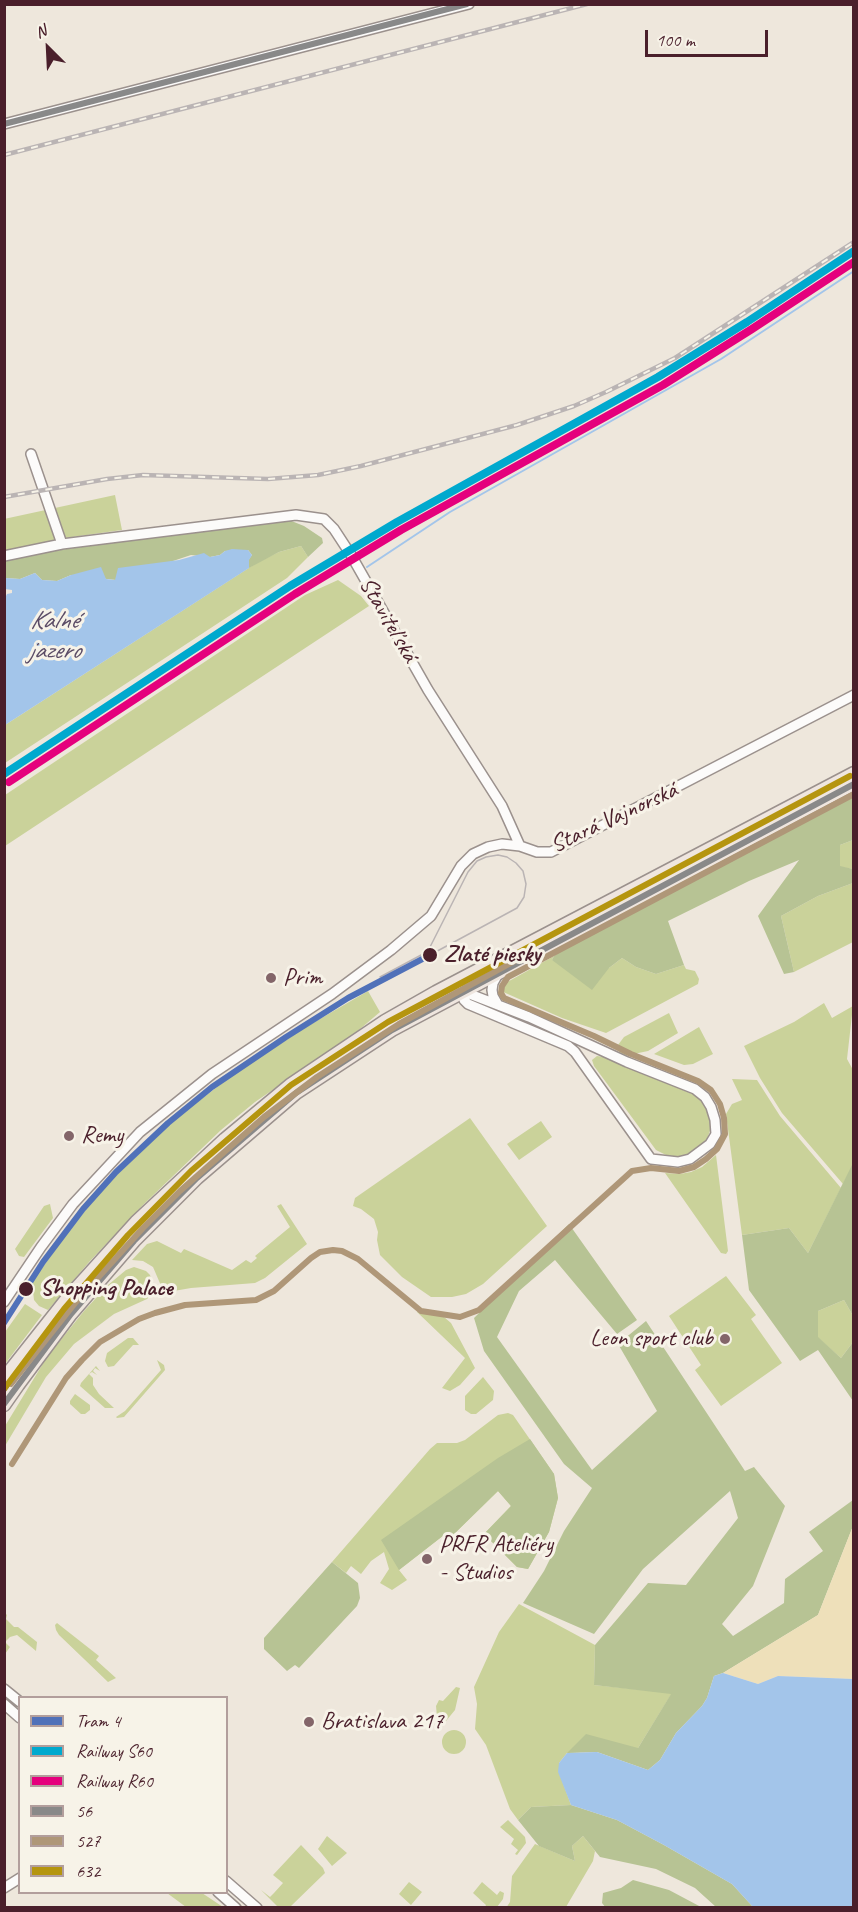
<!DOCTYPE html>
<meta charset="utf-8">
<style>
body{margin:0}
#map{position:relative;width:858px;height:1912px;overflow:hidden;background:#eee7dc;font-family:Caveat,sans-serif}
canvas{display:block}
.frame{position:absolute;inset:0;border:6px solid #4a1f2b;pointer-events:none}
.legend{position:absolute;left:18px;top:1696px;width:210px;height:198px;box-sizing:border-box;background:#f7f3e8;border:2px solid #b29e9c;margin:0;padding:8px 10px;list-style:none;font-size:18px;color:#4a1f2b}
.legend li{display:flex;align-items:center;gap:12px;height:30px}
.legend b{width:30px;border:2px solid #b29e9c}
.north{position:absolute;left:18px;top:18px;width:60px;height:60px;-webkit-text-stroke:4px #f7f3e8;paint-order:stroke;rotate:336deg;font-size:16px;font-weight:700;line-height:24px;text-align:center;color:#4a1f2b}
.north::after{content:'';display:block;margin:auto;width:21px;height:27px;background:#4a1f2b;clip-path:polygon(50% 0,100% 100%,50% 72%,0 100%)}
.scale{position:absolute;left:645px;top:30px;width:123px;height:27px;box-sizing:border-box;border:3px solid #4a1f2b;border-top:0;padding-left:8px;font-size:18px;line-height:21px;white-space:nowrap;color:#4a1f2b;-webkit-text-stroke:4px #f7f3e8;paint-order:stroke}
</style>
<div id="map">
<canvas width="858" height="1912"></canvas>
<div class="frame"></div>
<ul class="legend">
<li><b style="height:8px;background:#5071b9"></b>Tram 4</li>
<li><b style="height:8px;background:#00a9ce"></b>Railway S60</li>
<li><b style="height:8px;background:#e5007d"></b>Railway R60</li>
<li><b style="height:8px;background:#898989"></b>56</li>
<li><b style="height:8px;background:#af9778"></b>527</li>
<li><b style="height:8px;background:#b5950f"></b>632</li>
</ul>
<div class="north">N</div>
<div class="scale">100 m</div>
</div>
<script>
const ctx = document.querySelector('canvas').getContext('2d');
ctx.lineJoin = 'round';
function fillPath(path, color) {
  ctx.fillStyle = color;
  ctx.fill(path, 'evenodd');
}
function toPath(rows) {
  const path = new Path2D();
  for (const r of rows) {
    if (r.length === 3) {
      path.moveTo(r[0] + r[2], r[1]);
      path.arc(r[0], r[1], r[2], 0, 2 * Math.PI);
      continue;
    }
    path.moveTo(r[0], r[1]);
    for (let i = 2; i < r.length; i += 2) path.lineTo(r[i], r[i + 1]);
  }
  return path;
}
function stroke(path, color, width, dash) {
  ctx.strokeStyle = color;
  ctx.lineWidth = width;
  ctx.lineCap = dash ? 'butt' : 'round';
  ctx.setLineDash(dash || []);
  ctx.stroke(path);
}
function drawText(font, color, halo, rows, align = 'center') {
  ctx.font = font + ' Caveat,sans-serif';
  ctx.lineWidth = 6;
  ctx.setLineDash([]);
  ctx.textBaseline = 'middle';
  ctx.strokeStyle = halo;
  ctx.fillStyle = color;
  for (const [text, x, y, turn = 0] of rows) {
    ctx.save();
    ctx.translate(x, y);
    ctx.rotate((+turn || 0) * Math.PI / 180);
    ctx.textAlign = isNaN(turn) ? turn : align;
    if (halo) ctx.strokeText(text, 0, 0);
    ctx.fillText(text, 0, 0);
    ctx.restore();
  }
}
fillPath(toPath([
 [115,495,122,530,65,538,5,552,4,519],
 [301,546,308,557,287,578,5,763,5,725,258,562,279,552],
 [338,580,361,596,369,606,5,846,5,795,305,595],
 [853,840,853,869,840,867,840,845],
 [853,883,853,942,794,972,781,916,818,896],
 [554,956,552,960,609,968,622,958,636,967,656,974,684,965,686,969,695,971,699,979,698,984,606,1033,562,1018,501,991,502,985],
 [368,991,380,1012,353,1035,255,1102,221,1130,144,1204,90,1261,48,1310,39,1306,34,1300,32,1282,67,1233,106,1185,179,1116,229,1078,301,1030],
 [824,1003,832,1018,853,1006,847,1059,853,1070,854,1163,843,1184,782,1113,760,1078,744,1046,794,1022],
 [669,1013,678,1033,648,1051,624,1056,621,1054,618,1050,618,1045,624,1037],
 [699,1027,713,1054,693,1064,684,1065,654,1054],
 [597,1056,604,1057,697,1096,708,1109,712,1125,706,1142,693,1153,681,1157,668,1156,656,1150,594,1066,592,1060],
 [732,1079,757,1080,780,1116,841,1188,808,1253,789,1228,742,1235,726,1114,732,1104,742,1100],
 [470,1118,547,1226,483,1284,466,1294,452,1297,431,1297,402,1277,380,1255,377,1240,378,1232,374,1219,361,1209,353,1206,355,1198],
 [541,1121,552,1137,519,1160,507,1144],
 [716,1155,728,1251,726,1254,721,1253,665,1173,680,1174,691,1172,702,1167],
 [50,1204,53,1218,24,1257,19,1256,15,1249,44,1206],
 [281,1204,307,1244,265,1278,255,1283,191,1288,168,1292,162,1288,153,1267,143,1261,132,1260,147,1244,157,1241,181,1253,184,1249,232,1270,246,1260,251,1263,257,1258,255,1256,290,1227,277,1206],
 [134,1267,146,1271,150,1275,154,1288,152,1294,147,1299,114,1314,74,1344,46,1377,5,1446,5,1426,47,1357,84,1311,108,1285,126,1270],
 [726,1276,756,1315,751,1319,782,1363,721,1406,695,1370,701,1365,669,1316],
 [262,1296,265,1296,248,1302,200,1305,170,1309,131,1324,148,1315,168,1308,193,1303,247,1300],
 [844,1300,853,1316,853,1342,841,1358,818,1338,818,1311],
 [25,1304,42,1315,5,1364,5,1332],
 [419,1309,444,1317,451,1323,475,1368,460,1385,450,1391,442,1388,465,1358,417,1312],
 [128,1338,133,1338,139,1345,133,1345,114,1366,108,1367,105,1361,107,1353],
 [157,1360,164,1365,165,1370,124,1417,117,1418,116,1417,125,1411,161,1370],
 [96,1366,100,1371,95,1368,93,1371,97,1375,92,1372,89,1374,93,1378,93,1385,99,1394,114,1408,105,1408,80,1386,81,1383],
 [483,1377,494,1391,493,1400,476,1414,471,1414,465,1410,465,1396],
 [75,1394,90,1405,90,1410,85,1414,81,1414,70,1404,70,1401],
 [508,1413,513,1415,554,1474,558,1498,549,1532,528,1569,517,1567,484,1534,511,1506,498,1491,453,1535,451,1534,447,1536,444,1535,399,1570,407,1580,392,1590,380,1583,389,1569,384,1552,371,1561,361,1574,351,1566,346,1573,332,1562,430,1449,437,1443,457,1443,465,1440,498,1415],
 [519,1604,595,1645,594,1685,672,1693,638,1748,567,1753,559,1763,559,1772,571,1805,531,1807,518,1820,510,1809,486,1745,475,1729,477,1704,474,1687,499,1632],
 [5,1613,7,1615,6,1619,14,1627,18,1627,37,1642,36,1651,17,1635,10,1637,5,1642,10,1647,5,1654],
 [57,1623,99,1656,96,1660,116,1678,108,1682,59,1635,56,1630,55,1625],
 [456,1687,460,1688,455,1710,446,1721,442,1721,437,1717,436,1706,439,1700,443,1701],
 [454,1742,12],
 [508,1820,525,1837,526,1843,517,1855,515,1854,518,1850,511,1844,514,1839,500,1827],
 [327,1836,347,1853,332,1866,318,1849],
 [583,1836,595,1851,593,1861,566,1907,552,1906,552,1907,506,1908,510,1902,512,1876,535,1844,575,1861,572,1846],
 [301,1845,323,1868,325,1873,290,1907,278,1907,261,1890,270,1897,274,1893,283,1883,273,1875],
 [409,1882,422,1892,411,1905,399,1894],
 [482,1882,497,1895,500,1891,504,1893,503,1899,497,1907,485,1907,486,1905,473,1893],
 [167,1893,202,1893,223,1907,186,1907]
]), '#cad29a');
fillPath(toPath([
 [289,520,304,526,322,538,323,543,308,557,301,546,279,552,249,568,249,559,252,555,248,550,225,551,220,555,210,557,191,555,116,580,71,575,57,581,42,580,35,573,20,579,5,578,5,560,66,549],
 [853,791,853,840,840,845,840,866,853,869,853,883,818,896,781,916,794,972,784,974,758,916,799,860,749,881,668,921,684,965,656,974,636,967,622,958,609,968,592,990,552,960,554,956,573,943,799,816],
 [853,1163,853,1316,844,1300,818,1311,818,1337,841,1358,853,1342,853,1401,818,1350,800,1361,749,1290,742,1235,789,1228,808,1253],
 [569,1224,637,1320,617,1334,555,1260,519,1291,497,1337,592,1470,657,1411,618,1344,646,1321,745,1471,754,1467,785,1506,753,1586,722,1624,733,1636,784,1603,785,1579,823,1551,809,1532,853,1500,853,1526,818,1615,723,1673,714,1676,707,1698,702,1706,676,1733,660,1760,648,1770,597,1752,567,1753,586,1734,638,1748,671,1694,594,1685,595,1645,648,1583,686,1585,738,1518,730,1491,643,1569,594,1634,523,1603,544,1571,564,1531,592,1488,564,1464,484,1351,474,1318],
 [530,1439,554,1474,558,1498,549,1532,528,1569,517,1567,484,1534,511,1506,498,1491,453,1535,451,1534,444,1535,399,1570,381,1540,498,1458],
 [332,1562,358,1583,360,1598,357,1606,299,1668,295,1665,287,1671,264,1649,264,1638],
 [571,1805,617,1820,664,1845,732,1884,753,1907,716,1907,695,1888,656,1869,600,1857,583,1836,572,1846,575,1861,539,1846,518,1820,531,1807],
 [633,1880,669,1890,701,1907,606,1908,602,1903,603,1893,621,1888]
]), '#b7c394');
fillPath(toPath([
 [853,1526,853,1679,778,1676,758,1684,723,1673,818,1615]
]), '#eee0ba');
fillPath(toPath([
 [232,549,248,550,252,555,249,560,249,568,5,725,5,598,7,594,12,593,12,590,5,589,5,578,20,579,35,573,42,580,57,581,71,575,101,567,106,579,115,580,118,568,179,560,204,553,210,557,220,555,225,551],
 [723,1673,758,1684,778,1676,853,1679,853,1907,753,1907,732,1884,664,1845,617,1820,571,1805,558,1772,559,1763,567,1753,597,1752,648,1770,660,1760,676,1733,702,1706,707,1698,714,1676]
]), '#a3c5ea');
stroke(toPath([
 [367,567,450,512,721,359,854,271]
]), '#a3c5ea', 2);
const minor = toPath([
 [4,124,469,4],
 [31,454,62,544],
 [4,556,62,544,296,515,324,519,334,529,351,555,428,690,502,806,520,846],
 [462,991,464,1000,468,1004,568,1046,575,1052,651,1159,678,1162,690,1159,710,1144,716,1134,715,1120,711,1107,705,1097,695,1089,627,1062,529,1017,462,991],
 [498,1005,493,996,492,990,493,983,498,974],
 [4,1302,41,1247,73,1204,140,1132,212,1074,332,994,391,950,431,916,461,866,473,854,488,847,502,844,520,846,537,852,551,852,854,695],
 [4,1689,20,1702],
 [4,1704,20,1718],
 [226,1881,257,1908],
 [4,1888,20,1878],
 [218,1892,236,1908]
]);
const major = toPath([
 [4,1378,69,1296,136,1222,225,1139,290,1085,385,1021,436,992,854,773],
 [4,1405,18,1385,71,1314,134,1241,197,1178,296,1093,392,1030,854,784]
]);
stroke(minor, '#9b918d', 12);
stroke(major, '#9b918d', 15);
stroke(minor, '#fcfbfa', 9);
stroke(major, '#efe6df', 12);
stroke(toPath([
 [380,977,423,954,429,949,468,872,477,861,486,857,498,855,507,857,516,863,523,871,526,884,524,897,517,908,430,955]
]), '#bab4b4', 1.5);
const rail = toPath([
 [4,155,587,4],
 [4,497,107,479,143,475,268,479,318,475,361,466,517,425,574,406,606,392,675,358,854,242]
]);
stroke(rail, '#bab4b4', 4.5);
stroke(rail, '#f7f3e8', 2, [7]);
stroke(toPath([
 [4,124,467,4],
 [4,1404,71,1314,134,1241,197,1178,296,1093,392,1030,854,784]
]), '#898989', 6);
stroke(toPath([
 [11,1384,76,1302,143,1228,180,1191,264,1117,317,1077,399,1024,516,960],
 [12,1464,66,1378,82,1360,100,1342,139,1319,155,1313,185,1305,256,1300,274,1291,311,1258,320,1252,333,1250,342,1251,358,1259,421,1311,460,1317,479,1310,632,1171,651,1168,679,1171,694,1167,706,1159,717,1149,725,1134,724,1118,720,1104,711,1090,698,1081,631,1054,594,1036,504,998,501,993,502,986,508,977,854,794]
]), '#af9778', 6);
stroke(toPath([
 [4,1389,64,1309,128,1235,191,1171,291,1085,388,1022,850,776]
]), '#b5950f', 6);
stroke(toPath([
 [4,774,290,586,397,522,658,377,747,322,854,251]
]), '#00a9ce', 8);
stroke(toPath([
 [9,782,295,594,401,530,663,385,752,329,854,262]
]), '#e5007d', 8);
stroke(toPath([
 [4,1323,43,1262,83,1209,116,1172,168,1123,212,1087,286,1037,348,998,430,955]
]), '#5071b9', 6);
for (const [x, y, r, color] of [
 [430,955,8,"#4a1f2b"],
 [271,978,6,"#836569"],
 [69,1136,6,"#836569"],
 [26,1289,8,"#4a1f2b"],
 [725,1339,6,"#836569"],
 [427,1559,6,"#836569"],
 [309,1722,6,"#836569"]
]) {
  const dot = new Path2D();
  dot.arc(x, y, r, 0, 2 * Math.PI);
  ctx.fillStyle = color;
  ctx.fill(dot);
  stroke(dot, '#f7f3e8', 2);
}
drawText('24px', '#4a1f2b', '#f7f3e8', [
 ["Staviteľská",388,620,60],
 ["Stará Vajnorská",614,818,-25]
]);
drawText('bold 24px', '#4a1f2b', '#f7f3e8', [
 ["Zlaté piesky",444,955],
 ["Shopping Palace",40,1289]
], 'left');
drawText('24px', '#4a1f2b', '#f7f3e8', [
 ["Prim",283,978],
 ["Remy",81,1136],
 ["Leon sport club",713,1339,"right"],
 ["PRFR Ateliéry",439,1545],
 ["- Studios",439,1573],
 ["Bratislava 217",321,1722]
], 'left');
drawText('italic 26px', '#5b4c66', '#f7f3e8', [
 ["Kalné",54,621],
 ["jazero",54,651]
]);
</script>
